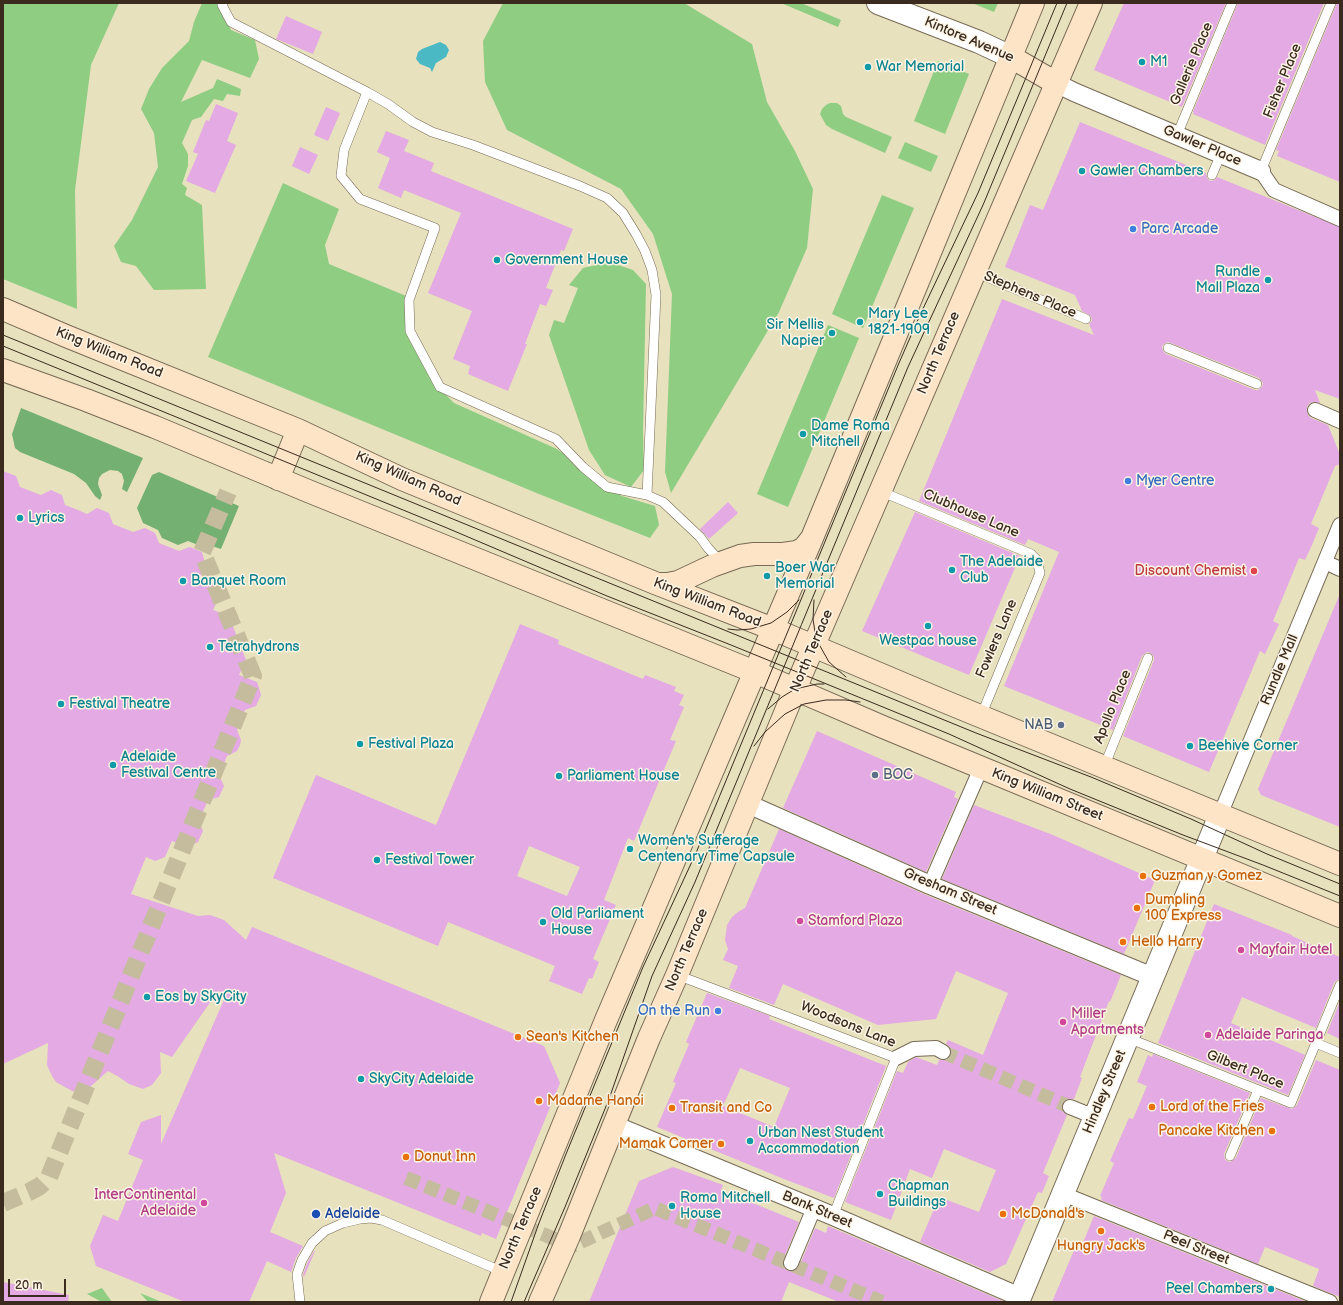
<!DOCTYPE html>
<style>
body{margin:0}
#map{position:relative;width:1343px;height:1305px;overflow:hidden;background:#e7e1bd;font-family:"Balsamiq Sans",sans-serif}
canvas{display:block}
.frame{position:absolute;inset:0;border:4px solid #3b2a1e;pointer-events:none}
.scale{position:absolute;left:8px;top:1279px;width:58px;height:18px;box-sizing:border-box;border:2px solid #3b2a1e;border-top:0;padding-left:5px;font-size:12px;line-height:14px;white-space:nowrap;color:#3b2a1e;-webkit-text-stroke:3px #fcf5e5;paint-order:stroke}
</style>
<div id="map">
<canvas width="1343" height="1305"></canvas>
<div class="frame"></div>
<div class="scale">20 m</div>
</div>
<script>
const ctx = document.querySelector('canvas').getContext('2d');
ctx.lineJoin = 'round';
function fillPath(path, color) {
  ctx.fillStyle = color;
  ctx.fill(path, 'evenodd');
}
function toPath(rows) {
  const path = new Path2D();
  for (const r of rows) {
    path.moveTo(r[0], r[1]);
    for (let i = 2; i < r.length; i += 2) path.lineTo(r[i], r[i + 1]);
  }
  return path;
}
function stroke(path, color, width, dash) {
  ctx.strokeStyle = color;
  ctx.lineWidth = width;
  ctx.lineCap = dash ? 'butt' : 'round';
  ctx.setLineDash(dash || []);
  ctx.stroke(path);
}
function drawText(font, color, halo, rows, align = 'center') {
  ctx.font = font + ' "Balsamiq Sans",sans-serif';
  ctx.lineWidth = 3;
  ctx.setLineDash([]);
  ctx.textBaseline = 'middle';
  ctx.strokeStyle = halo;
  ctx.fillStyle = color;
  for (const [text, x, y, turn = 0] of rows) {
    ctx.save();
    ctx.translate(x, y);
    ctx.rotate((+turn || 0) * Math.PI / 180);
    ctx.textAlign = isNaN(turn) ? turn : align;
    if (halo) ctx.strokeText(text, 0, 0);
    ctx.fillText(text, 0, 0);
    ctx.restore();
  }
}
fillPath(toPath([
 [3,3,119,3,91,65,75,190,77,309,3,279],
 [202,3,225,3,223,13,231,30,255,40,259,59,250,78,202,60,181,102,213,88,217,79,241,89,240,96,227,94,223,101,214,99,201,117,192,120,182,143,188,154,188,166,182,184,187,188,185,195,202,205,206,289,154,290,136,266,121,262,114,246,132,220,158,167,154,133,141,109,149,89,162,68,189,41,194,22],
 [503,3,684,3,752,44,767,102,795,151,813,189,807,248,779,312,671,493,665,472,672,294,653,234,621,189,507,130,485,82,483,41],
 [781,3,801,3,841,20,838,27],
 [972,3,998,3,994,12],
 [938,61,969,74,945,134,914,121],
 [830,103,837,103,841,106,843,114,846,117,892,137,885,153,832,129,826,125,820,114,822,109,826,105],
 [905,142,938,156,931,172,898,158],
 [283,183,339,209,325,245,329,264,411,298,415,333,437,386,454,403,557,449,622,496,655,506,659,525,650,538,539,494,208,357],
 [882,195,914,208,863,328,832,314],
 [609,262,633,270,646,284,643,432,644,470,631,487,605,475,589,450,549,335,554,320,564,323,578,288,569,285,583,268],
 [828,325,859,338,788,507,757,494],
 [102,1288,112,1302,102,1302,87,1294],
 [140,1293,162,1302,148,1302]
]), '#8fcd83');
fillPath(toPath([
 [21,408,143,458,127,492,122,489,124,481,122,474,118,471,110,470,102,474,99,478,98,484,102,495,100,500,95,496,86,483,74,474,20,452,15,448,12,434],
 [159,472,239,506,221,549,209,545,203,547,188,541,178,545,162,538,158,530,143,523,137,508,152,475]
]), '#73b071');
fillPath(toPath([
 [440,42,446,45,449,50,446,57,436,63,432,72,430,68,420,64,416,59,418,52,422,49]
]), '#4bb9c4');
fillPath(toPath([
 [1124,3,1226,3,1182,107,1094,70],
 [1238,3,1324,3,1265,145,1193,114,1194,112,1193,112],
 [1337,3,1340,3,1340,182,1277,156,1279,151,1276,150],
 [286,16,322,32,313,54,276,39],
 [216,104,238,113,227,141,236,145,215,193,186,181,198,154,193,152,206,120,209,121],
 [326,107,340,113,328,141,314,135],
 [1080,122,1206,173,1207,178,1210,181,1215,180,1217,177,1340,227,1340,399,1315,390,1320,403,1314,402,1310,403,1307,406,1307,411,1308,415,1311,418,1328,425,1340,455,1340,464,1335,466,1311,524,1319,528,1312,545,1305,560,1299,558,1273,621,1279,624,1265,654,1260,651,1209,772,1123,736,1154,660,1154,657,1151,653,1147,652,1142,656,1113,730,1004,686,1059,552,1028,539,1025,545,919,501,1002,299,1094,335,1089,324,1092,321,1091,316,1082,311,1075,295,1005,267,1030,205,1043,210],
 [1168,342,1259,378,1263,383,1262,387,1258,390,1255,390,1166,354,1163,351,1162,346,1164,344],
 [386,131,409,140,404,151,434,163,431,171,573,229,564,251,561,250,546,288,553,290,546,306,540,304,525,344,527,344,508,391,468,374,470,366,453,359,472,311,428,293,461,213,404,190,401,198,378,188,390,158,377,152],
 [300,147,318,155,309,174,292,166],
 [3,471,16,476,20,487,41,495,51,490,62,495,65,505,78,510,87,514,97,508,109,513,113,524,133,532,145,528,155,533,159,543,179,551,190,547,202,552,205,563,199,580,216,584,220,594,213,610,229,616,246,660,239,675,257,682,259,688,261,695,256,706,245,710,237,730,241,740,240,745,237,751,227,756,219,775,224,786,219,797,208,800,199,821,203,831,198,842,187,847,172,841,165,857,155,861,146,857,131,894,198,916,210,915,224,920,246,940,252,927,544,1046,560,1083,496,1239,482,1233,481,1236,274,1153,286,1193,270,1232,303,1246,296,1258,291,1272,267,1261,249,1302,185,1302,96,1266,90,1246,103,1215,118,1221,143,1160,128,1154,141,1122,161,1115,161,1144,226,995,218,991,172,1057,160,1052,161,1073,152,1085,143,1089,129,1084,119,1077,108,1071,83,1093,72,1091,56,1082,52,1076,47,1065,48,1043,3,1064],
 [728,502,738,513,709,539,700,529],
 [915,512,1020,556,969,675,862,631],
 [1339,596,1340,596,1340,827,1261,795,1258,789],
 [520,624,559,640,558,644,643,679,645,675,676,687,674,691,684,695,679,705,684,707,670,740,676,741,634,841,628,838,604,900,616,905,593,959,599,962,592,979,589,978,582,994,549,981,555,966,448,922,438,946,273,878,316,775,436,825],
 [529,846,580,867,567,896,517,876],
 [817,731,956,792,954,797,958,799,926,872,783,808],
 [974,805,1053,835,1155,880,1124,954,942,879],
 [779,829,926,895,1121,975,1110,1002,1109,1001,1080,1077,1082,1078,1074,1099,1069,1099,1065,1100,1062,1104,1062,1109,1063,1112,1067,1115,1043,1173,1049,1176,1042,1193,1038,1192,1006,1264,990,1272,920,1242,939,1197,979,1212,996,1170,944,1149,932,1178,910,1169,891,1220,845,1202,897,1071,903,1073,908,1062,916,1057,937,1065,939,1060,943,1060,948,1059,951,1052,950,1047,946,1044,948,1040,983,1055,1008,993,956,971,936,1019,878,1025,783,984,774,1005,729,988,738,966,723,960,728,949,725,940,727,925,732,917,738,912,745,908],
 [1214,904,1292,935,1292,936,1340,957,1340,979,1337,980,1334,983,1316,1028,1242,997,1231,1023,1305,1055,1288,1095,1158,1043],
 [707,993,770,1016,769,1019,886,1066,834,1198,784,1179,657,1127,676,1083,673,1082,689,1044,686,1042],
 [740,1068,790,1088,774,1127,723,1106],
 [1340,1001,1340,1039,1327,1033],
 [1153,1054,1250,1093,1224,1154,1225,1160,1230,1162,1236,1158,1261,1098,1292,1109,1297,1105,1316,1060,1340,1070,1340,1297,1313,1286,1319,1269,1265,1247,1258,1264,1101,1200,1102,1197,1100,1196,1114,1163,1110,1161,1129,1118,1133,1119,1147,1086,1137,1082,1148,1055,1152,1057],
 [673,1167,723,1185,721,1190,799,1222,783,1260,784,1268,788,1271,796,1270,799,1267,815,1228,826,1233,828,1226,1005,1302,839,1302,789,1282,781,1302,589,1302,639,1181],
 [1094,1216,1307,1302,1052,1302,1075,1248,1080,1250],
 [314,1251,315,1251,304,1277,303,1275,307,1263],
 [3,1282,69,1295,68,1302,3,1302]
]), '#e3aae3');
stroke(toPath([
 [943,1052,1070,1107],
 [406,1178,572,1246,655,1208,882,1302]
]), '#c5bc9d', 14, [14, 7]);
stroke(toPath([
 [3,1203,29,1192,40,1186,49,1177,253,676,202,552,228,492]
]), '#c5bc9d', 18, [18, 9]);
const service = toPath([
 [223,3,222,5,231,22,367,92,344,150,341,176,360,199,435,228,409,300,410,331,440,387,556,439,583,467,607,487,647,495,663,502,700,537,708,548,721,562],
 [367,92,388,104,413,122,432,132,473,145,580,186,607,198,623,213,636,234,645,251,652,270,656,295,647,495],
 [1177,135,1232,3],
 [1261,171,1331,3],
 [1212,175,1221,154],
 [975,272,1086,319],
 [1168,348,1257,384],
 [880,491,1031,554,1037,560,1040,573,981,716],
 [1104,767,1148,658],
 [677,975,896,1058,833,1216],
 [1128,1038,1291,1103,1340,985],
 [1316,1043,1340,1053],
 [1230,1156,1258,1090],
 [300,1302,297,1274,302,1260,312,1243,325,1231,343,1223,360,1219,371,1218,382,1220,503,1272]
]);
const pedestrian = toPath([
 [1261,171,1274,190,1340,219],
 [1315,410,1340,421],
 [1325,562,1340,569],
 [1220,815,1340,525],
 [930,885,981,768],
 [896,1058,914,1049,936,1048,943,1052],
 [1070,1107,1095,1117],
 [1063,1194,1330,1302],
 [791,1263,814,1208]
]);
const minor = toPath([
 [1056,83,1074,92,1261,171],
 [748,804,930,885,1153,977],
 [614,1125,833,1216,1020,1297]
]);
const tertiary = toPath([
 [878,3,979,42,1011,57],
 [1018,1302,1220,815]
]);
const secondary = toPath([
 [1011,57,1056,83],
 [3,309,66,336,298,430,402,479,655,583,773,629,941,700,1340,864],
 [3,370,86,400,155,427,308,491,755,672,883,727,1340,916],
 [278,479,298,430],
 [659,584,667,584,678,582,712,566,740,556,754,554,783,554,797,552,804,548,812,538],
 [491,1302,606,1020,812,538,1033,3],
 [540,1302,569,1236,649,1038,677,975,795,689,1091,3]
]);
stroke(service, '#776a56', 10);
stroke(pedestrian, '#776a56', 16);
stroke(minor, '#776a56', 20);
stroke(tertiary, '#776a56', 24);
stroke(secondary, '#776a56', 24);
stroke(service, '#fff', 9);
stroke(pedestrian, '#fff', 14);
stroke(minor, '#fff', 18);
stroke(tertiary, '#fff', 22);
stroke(secondary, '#fee4c6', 22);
stroke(toPath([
 [3,335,976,733,1091,777,1191,819,1267,854,1340,884],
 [3,346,447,528,607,596,731,645,949,734,1070,789,1183,835,1263,865,1340,896],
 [814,600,813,619,816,639,829,662,846,677],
 [728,629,737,630,751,629,771,623,787,612,799,600],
 [768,709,782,697,795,689,817,684,824,684],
 [754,746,765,732,785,714,804,704,826,700,846,700,860,702],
 [511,1302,539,1223,566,1154,643,967,696,853,899,363,920,315,978,193,1057,3],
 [524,1302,565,1207,609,1099,652,976,695,882,908,367,983,205,1067,3]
]), '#3b2a1e', 1);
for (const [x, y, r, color] of [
 [1142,62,4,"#0f9aa8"],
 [868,67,4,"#0f9aa8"],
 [1082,171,4,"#0f9aa8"],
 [1133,229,4,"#3f7fe0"],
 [497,260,4,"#0f9aa8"],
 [1268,280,4,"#0f9aa8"],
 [860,322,4,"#0f9aa8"],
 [832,333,4,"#0f9aa8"],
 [803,434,4,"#0f9aa8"],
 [1128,481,4,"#3f7fe0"],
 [20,518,4,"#0f9aa8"],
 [952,570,4,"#0f9aa8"],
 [1254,571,4,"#e0444e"],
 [767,576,4,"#0f9aa8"],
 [183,581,4,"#0f9aa8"],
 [928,626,4,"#0f9aa8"],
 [210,647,4,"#0f9aa8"],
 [61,704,4,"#0f9aa8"],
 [1061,725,4,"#5c6f8a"],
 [360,744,4,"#0f9aa8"],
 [1190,746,4,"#0f9aa8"],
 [113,765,4,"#0f9aa8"],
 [875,775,4,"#5c6f8a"],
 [559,776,4,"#0f9aa8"],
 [630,849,4,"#0f9aa8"],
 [377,860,4,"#0f9aa8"],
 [1143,876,4,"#e8710a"],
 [1137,908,4,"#e8710a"],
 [800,921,4,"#d1479c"],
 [543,922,4,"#0f9aa8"],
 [1123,942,4,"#e8710a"],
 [1241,950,4,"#d1479c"],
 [147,997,4,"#0f9aa8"],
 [718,1011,4,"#3f7fe0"],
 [1063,1022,4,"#d1479c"],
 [1208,1035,4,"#d1479c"],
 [518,1037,4,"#e8710a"],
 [361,1079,4,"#0f9aa8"],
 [539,1101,4,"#e8710a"],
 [1152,1107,4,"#e8710a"],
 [672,1108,4,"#e8710a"],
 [1272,1131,4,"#e8710a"],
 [750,1141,4,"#0f9aa8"],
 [721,1144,4,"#e8710a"],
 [406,1157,4,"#e8710a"],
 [880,1194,4,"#0f9aa8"],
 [204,1203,4,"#d1479c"],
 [672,1206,4,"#0f9aa8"],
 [316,1214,5,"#1a4fb4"],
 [1003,1214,4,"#e8710a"],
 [1101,1231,4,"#e8710a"],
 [1271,1289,4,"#0f9aa8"]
]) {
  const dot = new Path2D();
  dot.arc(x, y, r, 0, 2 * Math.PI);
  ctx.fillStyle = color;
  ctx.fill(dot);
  stroke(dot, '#fcf5e5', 1.5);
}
drawText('14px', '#3b2a1e', '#fcf5e5', [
 ["Kintore Avenue",969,40,23],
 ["Gallerie Place",1192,64,-67],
 ["Fisher Place",1283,81,-68],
 ["Gawler Place",1202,146,23],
 ["Stephens Place",1030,295,23],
 ["King William Road",109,353,22],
 ["North Terrace",939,353,-67],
 ["King William Road",408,479,24],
 ["Clubhouse Lane",971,514,23],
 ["King William Road",707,603,21],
 ["Fowlers Lane",997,639,-67],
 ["North Terrace",812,651,-67],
 ["Rundle Mall",1280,670,-67],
 ["Apollo Place",1113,707,-68],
 ["King William Street",1047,795,22],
 ["Gresham Street",950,892,23],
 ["North Terrace",687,950,-67],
 ["Woodsons Lane",848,1025,22],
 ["Gilbert Place",1245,1070,22],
 ["Hindley Street",1105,1092,-67],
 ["Bank Street",817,1210,23],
 ["North Terrace",521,1228,-67],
 ["Peel Street",1196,1248,22]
]);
drawText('14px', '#0d838f', '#fcf5e5', [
 ["M1",1150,62],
 ["War Memorial",876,67],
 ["Gawler Chambers",1090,171],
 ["Government House",505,260],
 ["Rundle",1260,272,"right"],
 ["Mall Plaza",1260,288,"right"],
 ["Mary Lee",868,314],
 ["1821-1909",868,330],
 ["Sir Mellis",824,325,"right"],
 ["Napier",824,341,"right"],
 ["Dame Roma",811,426],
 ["Mitchell",811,442],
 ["Lyrics",28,518],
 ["The Adelaide",960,562],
 ["Club",960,578],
 ["Boer War",775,568],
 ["Memorial",775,584],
 ["Banquet Room",191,581],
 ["Westpac house",928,641,"center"],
 ["Tetrahydrons",218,647],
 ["Festival Theatre",69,704],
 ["Festival Plaza",368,744],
 ["Beehive Corner",1198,746],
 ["Adelaide",121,757],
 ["Festival Centre",121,773],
 ["Parliament House",567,776],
 ["Women's Sufferage",638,841],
 ["Centenary Time Capsule",638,857],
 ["Festival Tower",385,860],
 ["Old Parliament",551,914],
 ["House",551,930],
 ["Eos by SkyCity",155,997],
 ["SkyCity Adelaide",369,1079],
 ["Urban Nest Student",758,1133],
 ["Accommodation",758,1149],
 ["Chapman",888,1186],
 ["Buildings",888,1202],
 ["Roma Mitchell",680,1198],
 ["House",680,1214],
 ["Peel Chambers",1263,1289,"right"]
], 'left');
drawText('14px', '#366cbe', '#fcf5e5', [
 ["Parc Arcade",1141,229],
 ["Myer Centre",1136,481],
 ["On the Run",710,1011,"right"]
], 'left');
drawText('14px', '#be3a42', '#fcf5e5', [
 ["Discount Chemist",1246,571]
], 'right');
drawText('14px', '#4e5e75', '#fcf5e5', [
 ["NAB",1053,725],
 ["BOC",883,775,"left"]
], 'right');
drawText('14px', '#c56008', '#fcf5e5', [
 ["Guzman y Gomez",1151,876],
 ["Dumpling",1145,900],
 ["100 Express",1145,916],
 ["Hello Harry",1131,942],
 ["Sean's Kitchen",526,1037],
 ["Madame Hanoi",547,1101],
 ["Lord of the Fries",1160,1107],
 ["Transit and Co",680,1108],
 ["Pancake Kitchen",1264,1131,"right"],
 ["Mamak Corner",713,1144,"right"],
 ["Donut Inn",414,1157],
 ["McDonald's",1011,1214],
 ["Hungry Jack's",1101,1246,"center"]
], 'left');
drawText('14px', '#b23c85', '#fcf5e5', [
 ["Stamford Plaza",808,921],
 ["Mayfair Hotel",1249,950],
 ["Miller",1071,1014],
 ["Apartments",1071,1030],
 ["Adelaide Paringa",1216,1035],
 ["InterContinental",196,1195,"right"],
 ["Adelaide",196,1211,"right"]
], 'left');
drawText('14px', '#164399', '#fcf5e5', [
 ["Adelaide",325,1214]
], 'left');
</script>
